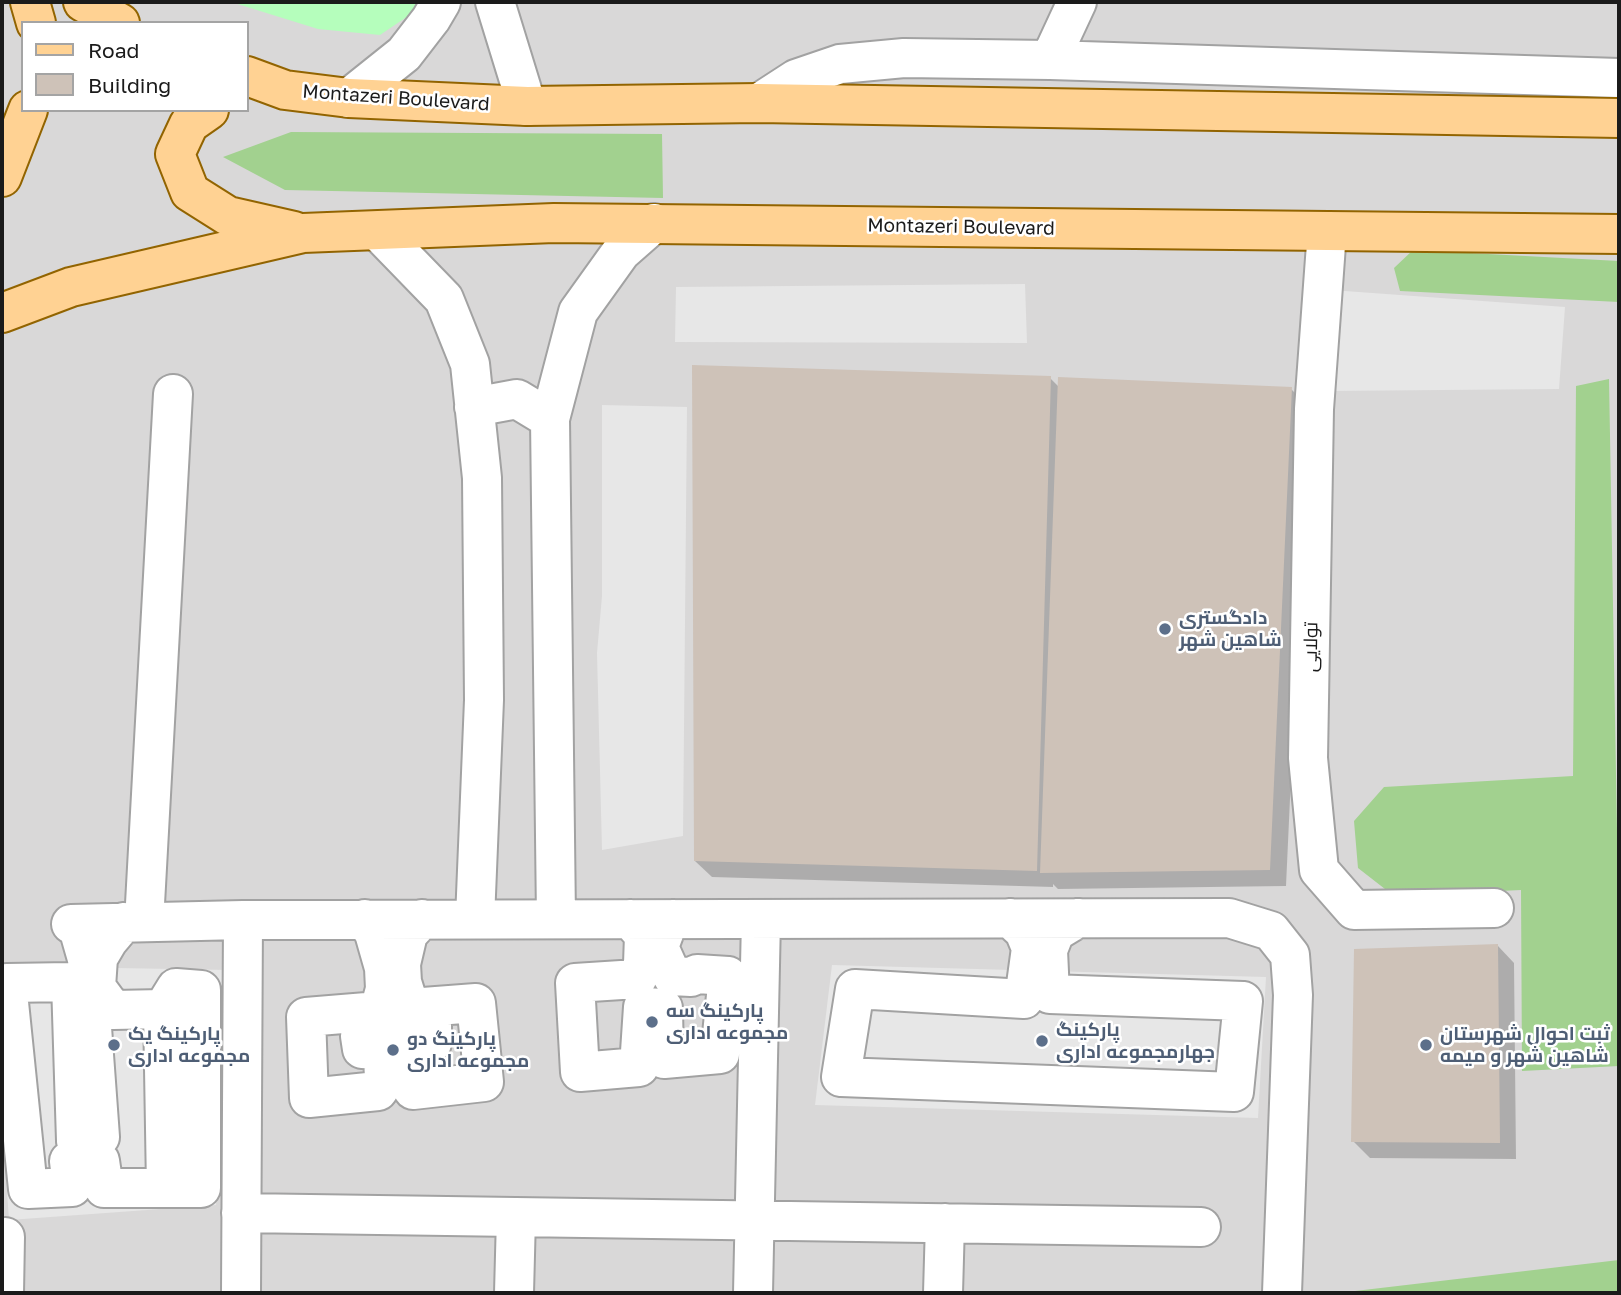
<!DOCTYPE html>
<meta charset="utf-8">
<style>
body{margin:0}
#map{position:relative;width:1621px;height:1295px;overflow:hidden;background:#eee9df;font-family:"Golos Text",sans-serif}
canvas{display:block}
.frame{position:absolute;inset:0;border:4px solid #1b1b1b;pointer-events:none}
.legend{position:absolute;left:21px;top:21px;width:228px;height:91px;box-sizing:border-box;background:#fff;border:2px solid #a4a4a4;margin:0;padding:9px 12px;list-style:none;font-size:21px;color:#1b1b1b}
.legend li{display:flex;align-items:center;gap:14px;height:35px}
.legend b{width:35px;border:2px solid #a4a4a4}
</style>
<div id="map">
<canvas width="1621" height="1295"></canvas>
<div class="frame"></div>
<ul class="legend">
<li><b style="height:9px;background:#ffd293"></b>Road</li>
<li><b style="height:19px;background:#cec2b8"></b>Building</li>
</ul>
</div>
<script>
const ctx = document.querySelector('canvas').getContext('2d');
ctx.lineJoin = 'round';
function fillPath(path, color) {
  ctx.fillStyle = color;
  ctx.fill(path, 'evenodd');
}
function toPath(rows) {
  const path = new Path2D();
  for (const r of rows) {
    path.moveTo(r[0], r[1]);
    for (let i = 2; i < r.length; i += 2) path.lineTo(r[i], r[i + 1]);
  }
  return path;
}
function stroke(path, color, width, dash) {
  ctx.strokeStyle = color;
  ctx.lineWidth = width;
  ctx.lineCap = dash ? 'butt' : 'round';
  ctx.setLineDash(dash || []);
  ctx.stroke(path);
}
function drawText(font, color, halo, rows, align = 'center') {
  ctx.font = font + ' "Golos Text",Cairo,sans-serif';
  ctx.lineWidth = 5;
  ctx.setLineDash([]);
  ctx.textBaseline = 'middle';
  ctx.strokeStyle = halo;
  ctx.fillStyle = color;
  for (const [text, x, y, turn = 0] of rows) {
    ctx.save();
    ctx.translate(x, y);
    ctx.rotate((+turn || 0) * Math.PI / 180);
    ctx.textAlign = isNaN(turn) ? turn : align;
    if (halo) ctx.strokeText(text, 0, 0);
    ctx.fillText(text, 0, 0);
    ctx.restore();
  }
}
fillPath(toPath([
 [2,2,1619,2,1619,1293,2,1293],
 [23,23,247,23,247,110,23,110]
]), '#d9d8d8');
fillPath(toPath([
 [291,132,662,134,663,198,285,190,223,157],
 [1413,250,1619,261,1619,302,1400,291,1394,268],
 [1609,379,1619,943,1619,1066,1522,1071,1521,890,1394,896,1358,868,1354,821,1384,787,1573,776,1576,386],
 [1619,1260,1619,1293,1338,1293]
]), '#a2d18f');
fillPath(toPath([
 [231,2,423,2,420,8,380,35,318,29]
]), '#b5febc');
fillPath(toPath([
 [1025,284,1027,343,675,342,676,287],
 [1331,290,1565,307,1559,389,1326,391],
 [602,405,687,407,683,836,602,850,597,653,602,596],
 [832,965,1266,977,1258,1118,815,1105],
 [2,966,230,970,216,1205,9,1220,2,1121]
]), '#e7e7e7');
fillPath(toPath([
 [1050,378,1059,387,1291,389,1308,406,1286,886,1058,889,1053,884,1053,887,712,877,695,861],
 [1498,946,1514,963,1516,1159,1370,1158,1353,1141]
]), '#0003');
fillPath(toPath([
 [692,365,1051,376,1037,871,694,861],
 [1058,377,1292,387,1270,870,1040,873],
 [1498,944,1500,1143,1351,1142,1354,949]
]), '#cec2b8');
const minor = toPath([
 [495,2,527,106],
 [1050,60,1077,2],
 [349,98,404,54,431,19,441,2],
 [759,103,796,79,840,64,904,58,1050,60,1619,78],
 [378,231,444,299,470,364,482,478,484,700,475,919],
 [1327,231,1314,409,1308,758,1319,870,1354,910,1494,908],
 [474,407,517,399,550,419],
 [1010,918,1024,931,1031,948,1024,999,855,989,841,1077,1234,1092,1243,1001,1050,994,1048,950,1055,932,1078,918],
 [365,919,374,933,384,968,385,989,379,1011,306,1017,309,1098,378,1091,384,1082,383,1050,362,1049,360,1036,395,1022,432,1023,432,1043,406,1047,408,1082,413,1090,484,1082,476,1003,410,1008,402,982,401,964,408,934,422,919],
 [556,919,550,419,578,312,621,252,654,223],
 [630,919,644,935,643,964,637,979,575,983,580,1072,639,1067,643,1007,663,1008,664,1059,720,1054,728,976,697,974,691,977,672,976,659,947,666,928,673,919],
 [144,922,173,394],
 [71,924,243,920,1229,918,1271,931,1290,955,1293,995,1282,1293],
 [77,924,87,959,100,1137,76,1141,71,982,7,983,28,1189,72,1187,69,1161,84,1154,94,1157,100,1161,104,1188,201,1188,201,990,176,988,163,1009,113,1010,96,987,98,958,108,941,124,922],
 [163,1009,166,1188],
 [241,1213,1201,1227],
 [4,1293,5,1237],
 [241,1293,243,920],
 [514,1293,516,1217],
 [753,1293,761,919],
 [943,1293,945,1223]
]);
const major = toPath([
 [30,2,36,23],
 [83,2,120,23],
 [247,76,285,90,349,98,527,106,759,103,1619,118],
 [209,110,189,124,175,154,190,192,228,216,294,231],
 [2,177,28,110],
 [2,313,71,287,303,233,554,223,1619,234]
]);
stroke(minor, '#a2a2a2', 42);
stroke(major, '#926400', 42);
stroke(minor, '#fff', 38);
stroke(major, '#ffd293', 38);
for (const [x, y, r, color] of [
 [1165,629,7,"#5c6f8a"],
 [652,1022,7,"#5c6f8a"],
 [1042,1041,7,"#5c6f8a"],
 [114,1045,7,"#5c6f8a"],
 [1426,1045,7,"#5c6f8a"],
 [393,1050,7,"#5c6f8a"]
]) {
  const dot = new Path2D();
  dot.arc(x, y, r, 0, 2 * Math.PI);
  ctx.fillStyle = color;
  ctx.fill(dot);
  stroke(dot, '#fff', 2.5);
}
drawText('19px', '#1b1b1b', '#fff', [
 ["Montazeri Boulevard",396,98,4],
 ["Montazeri Boulevard",961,227,1],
 ["تولایی",1311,647,-89]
]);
drawText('bold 19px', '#4e5e75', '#fff', [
 ["دادگستری",1179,618],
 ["شاهین شهر",1179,640],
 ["پارکینگ سه",666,1011],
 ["مجموعه اداری",666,1033],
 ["پارکینگ",1056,1030],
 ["جهارمجموعه اداری",1056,1052],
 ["پارکینگ یک",128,1034],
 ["مجموعه اداری",128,1056],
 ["ثبت احوال شهرستان",1440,1034],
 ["شاهین شهر و میمه",1440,1056],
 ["پارکینگ دو",407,1039],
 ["مجموعه اداری",407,1061]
], 'left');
</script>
